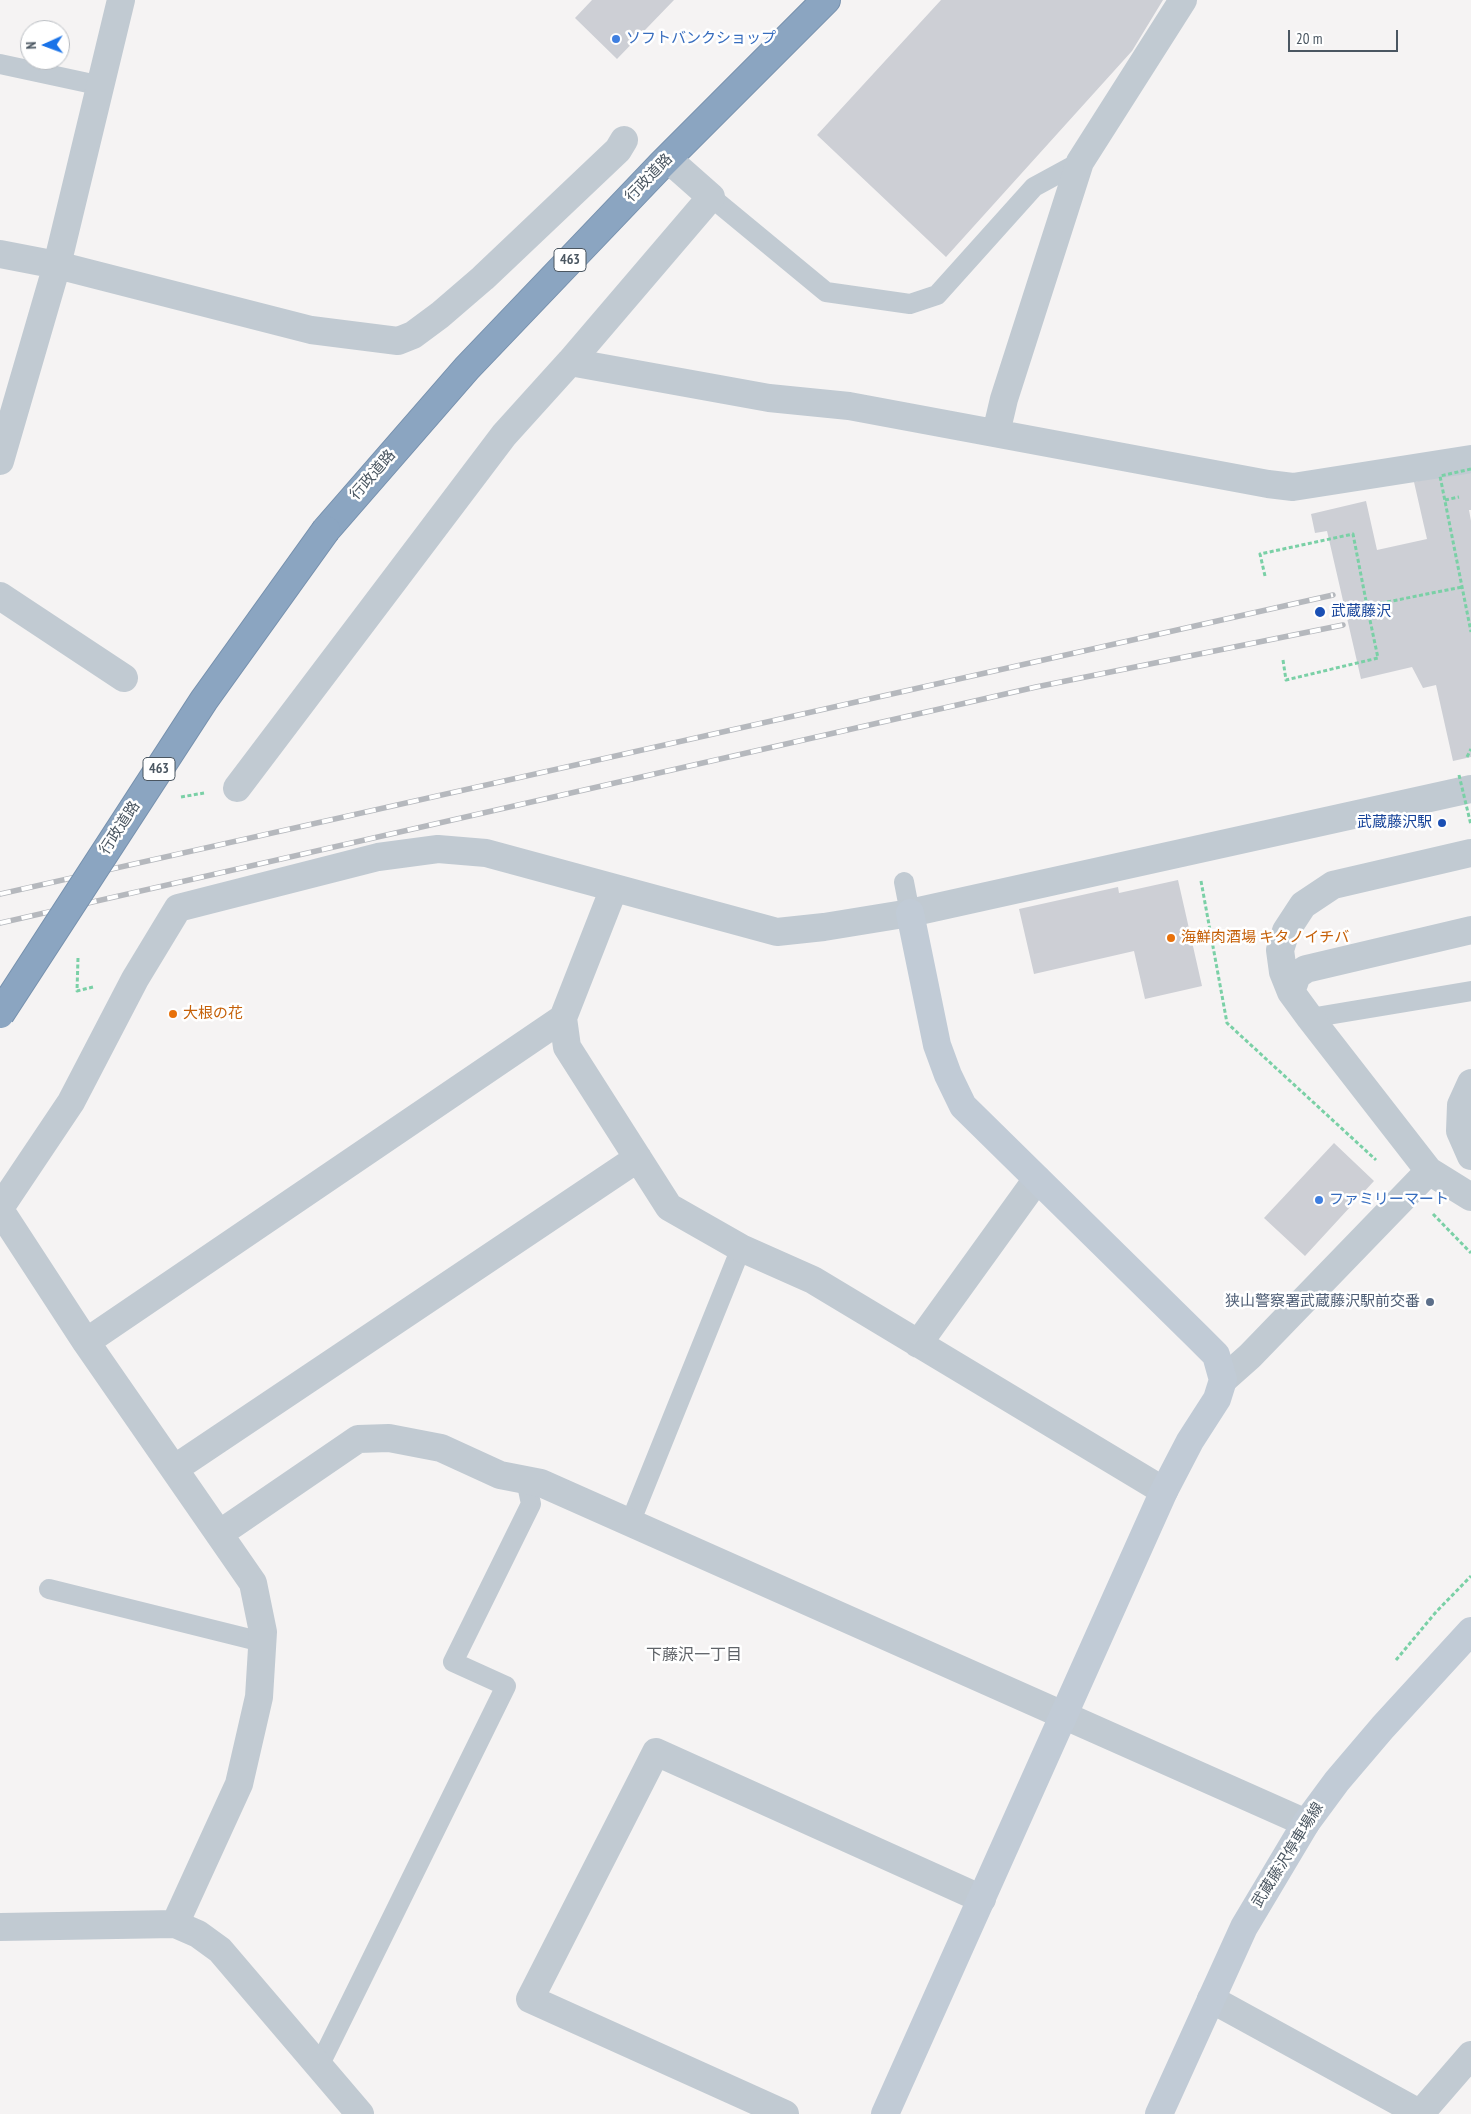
<!DOCTYPE html>
<meta charset="utf-8">
<style>
body{margin:0}
#map{position:relative;width:1471px;height:2114px;overflow:hidden;background:#f5f3f3;font-family:"PT Sans Narrow",sans-serif}
canvas{display:block}
.north{position:absolute;left:20px;top:20px;width:50px;height:50px;box-sizing:border-box;background:#fff;border:1px solid #b7bbc0;border-radius:50%;rotate:268deg;font-size:14px;font-weight:700;line-height:20px;text-align:center;color:#4a5661}
.north::after{content:'';display:block;margin:auto;width:18px;height:22px;background:#1a73e8;clip-path:polygon(50% 0,100% 100%,50% 72%,0 100%)}
.scale{position:absolute;left:1288px;top:30px;width:110px;height:22px;box-sizing:border-box;border:2px solid #4a5661;border-top:0;padding-left:6px;font-size:15px;line-height:18px;white-space:nowrap;color:#4a5661;-webkit-text-stroke:4px #fff;paint-order:stroke}
</style>
<div id="map">
<canvas width="1471" height="2114"></canvas>
<div class="north">N</div>
<div class="scale">20 m</div>
</div>
<script>
const ctx = document.querySelector('canvas').getContext('2d');
ctx.lineJoin = 'round';
function fillPath(path, color) {
  ctx.fillStyle = color;
  ctx.fill(path, 'evenodd');
}
function toPath(rows) {
  const path = new Path2D();
  for (const r of rows) {
    path.moveTo(r[0], r[1]);
    for (let i = 2; i < r.length; i += 2) path.lineTo(r[i], r[i + 1]);
  }
  return path;
}
function stroke(path, color, width, dash) {
  ctx.strokeStyle = color;
  ctx.lineWidth = width;
  ctx.lineCap = dash ? 'butt' : 'round';
  ctx.setLineDash(dash || []);
  ctx.stroke(path);
}
function drawText(font, color, halo, rows, align = 'center') {
  ctx.font = font + ' "PT Sans Narrow","Noto Sans JP",sans-serif';
  ctx.lineWidth = 5;
  ctx.setLineDash([]);
  ctx.textBaseline = 'middle';
  ctx.strokeStyle = halo;
  ctx.fillStyle = color;
  for (const [text, x, y, turn = 0] of rows) {
    ctx.save();
    ctx.translate(x, y);
    ctx.rotate((+turn || 0) * Math.PI / 180);
    ctx.textAlign = isNaN(turn) ? turn : align;
    if (halo) ctx.strokeText(text, 0, 0);
    ctx.fillText(text, 0, 0);
    ctx.restore();
  }
}
fillPath(toPath([
 [592,0,674,0,617,59,575,18],
 [941,0,1163,0,1132,51,946,257,817,135],
 [1471,469,1471,510,1469,510,1471,521,1471,757,1453,761,1436,685,1423,688,1412,667,1361,679,1327,531,1315,533,1311,514,1366,501,1377,550,1427,539,1414,482],
 [1178,880,1202,986,1145,999,1134,951,1034,974,1019,909,1118,887,1119,893],
 [1334,1143,1374,1181,1305,1256,1264,1218]
]), '#cdcfd5');
const highway = toPath([
 [326,530,467,368,662,164,826,0]
]);
stroke(highway, '#7690ad', 30);
stroke(toPath([
 [1445,500,1459,497],
 [1467,757,1471,749],
 [181,797,204,793],
 [1201,881,1227,1023,1376,1160],
 [78,958,77,991,93,987],
 [1433,1214,1471,1253],
 [1396,1660,1436,1612,1471,1576]
]), '#7ad0a6', 3, [4, 2.5]);
stroke(toPath([
 [0,64,102,86],
 [711,197,826,292,910,304,937,295,1034,187,1080,162],
 [904,882,910,913],
 [1310,1018,1471,991],
 [630,1523,741,1248],
 [49,1589,262,1642],
 [319,2066,506,1686,453,1662,531,1504,526,1480]
]), '#c1cad2', 20);
stroke(toPath([
 [0,254,57,265,311,330,398,341,413,335,440,315,483,278,618,150,624,140],
 [570,362,769,398,849,406,1268,484,1293,487,1471,459],
 [996,433,1004,399,1080,162,1183,0],
 [0,461,57,265,121,0],
 [0,596,124,678],
 [237,788,504,435,570,362,711,197,668,159],
 [1471,853,1333,885,1303,905,1286,931,1280,950,1283,972,1291,992,1310,1018,1429,1171,1471,1197],
 [614,888,563,1018,567,1047,669,1207,741,1248,813,1280,1164,1491],
 [1291,992,1297,975,1306,969,1471,930],
 [1471,1083,1461,1105,1460,1131,1471,1156],
 [0,1208,71,1102,135,979,178,908,378,857,438,849,486,853,777,932,824,927,910,913,1471,789],
 [0,1210,86,1342,253,1583,263,1632,259,1697,239,1784,175,1924],
 [86,1342,563,1018],
 [918,1344,1037,1179],
 [1223,1380,1250,1356,1429,1171],
 [174,1469,638,1158],
 [219,1534,358,1439,389,1438,441,1448,500,1475,541,1483,1306,1823],
 [0,1927,175,1924,198,1934,220,1950,360,2114],
 [1211,1999,1421,2114],
 [785,2114,530,1999,656,1752,982,1899],
 [1420,2114,1471,2055]
]), '#c1cad2', 28);
stroke(toPath([
 [885,2114,1164,1491,1190,1441,1217,1399,1223,1380,1216,1355,1197,1336,963,1106,948,1075,937,1045,910,913],
 [1159,2114,1244,1927,1306,1823,1337,1781,1383,1727,1471,1631]
]), '#c1cbd6', 28);
stroke(highway, '#8ba5c1', 28);
const rail = toPath([
 [0,894,1333,595],
 [0,923,1036,687,1343,625]
]);
stroke(rail, '#b5b8bd', 5.5);
stroke(rail, '#fff', 4, [11]);
const highwayBridge = toPath([
 [0,1014,204,700,326,530]
]);
stroke(highwayBridge, '#7690ad', 30, []);
stroke(toPath([
 [1471,469,1440,476,1471,632],
 [1265,576,1260,554,1353,534,1367,606],
 [1283,660,1286,680,1378,658,1367,606,1462,587],
 [1459,775,1471,825]
]), '#7ad0a6', 3, [4, 2.5]);
stroke(highwayBridge, '#8ba5c1', 28);
for (const [x, y, r, color] of [
 [616,39,5,"#3f7fe0"],
 [1320,612,6,"#1a4fb4"],
 [1442,823,5,"#1a4fb4"],
 [1171,938,5,"#e8710a"],
 [173,1014,5,"#e8710a"],
 [1319,1200,5,"#3f7fe0"],
 [1430,1302,5,"#5c6f8a"]
]) {
  const dot = new Path2D();
  dot.arc(x, y, r, 0, 2 * Math.PI);
  ctx.fillStyle = color;
  ctx.fill(dot);
  stroke(dot, '#fff', 2);
}
for (const [x, y, w] of [
 [570,260,32],
 [159,769,32]
]) {
  const box = new Path2D();
  box.roundRect(x - w / 2, y - 11.5, w, 23, 4);
  ctx.fillStyle = '#fff';
  ctx.fill(box);
  stroke(box, '#4a5661', 1);
}
drawText('bold 14px', '#4a5661', null, [
 ["463",570,260],
 ["463",159,769]
]);
drawText('15px', '#366cbe', '#fff', [
 ["ソフトバンクショップ",626,39],
 ["ファミリーマート",1329,1200]
], 'left');
drawText('15px', '#4a5661', '#fff', [
 ["行政道路",649,178,-46],
 ["行政道路",373,475,-49],
 ["行政道路",120,828,-57],
 ["武蔵藤沢停車場線",1288,1855,-58]
]);
drawText('15px', '#164399', '#fff', [
 ["武蔵藤沢",1331,612],
 ["武蔵藤沢駅",1432,823,"right"]
], 'left');
drawText('15px', '#c56008', '#fff', [
 ["海鮮肉酒場 キタノイチバ",1181,938],
 ["大根の花",183,1014]
], 'left');
drawText('15px', '#4e5e75', '#fff', [
 ["狭山警察署武蔵藤沢駅前交番",1420,1302]
], 'right');
drawText('16px', '#5f6368', '#fff', [
 ["下藤沢一丁目",694,1655]
]);
</script>
